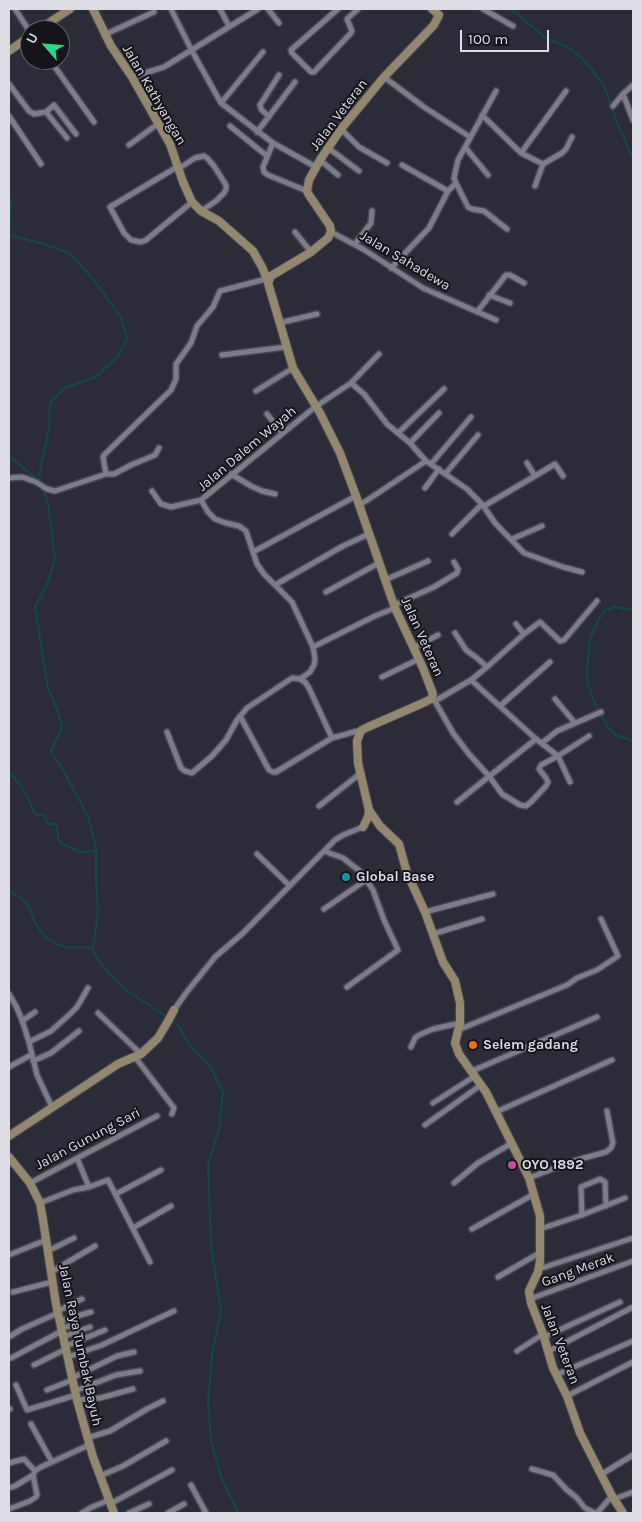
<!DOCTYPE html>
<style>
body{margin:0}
#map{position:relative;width:642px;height:1522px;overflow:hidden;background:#2c2b38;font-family:Karla,sans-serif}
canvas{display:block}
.frame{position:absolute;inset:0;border:10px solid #dddce5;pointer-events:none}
.north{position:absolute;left:20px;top:20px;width:50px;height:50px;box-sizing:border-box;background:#15141a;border:1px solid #65646b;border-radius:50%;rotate:297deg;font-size:14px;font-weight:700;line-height:20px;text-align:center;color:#dddce5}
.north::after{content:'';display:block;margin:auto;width:18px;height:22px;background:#29d885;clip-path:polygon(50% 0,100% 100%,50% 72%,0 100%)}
.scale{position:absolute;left:460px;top:30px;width:89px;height:22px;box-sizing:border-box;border:2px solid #dddce5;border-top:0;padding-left:6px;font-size:15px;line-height:18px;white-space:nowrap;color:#dddce5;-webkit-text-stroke:4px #15141a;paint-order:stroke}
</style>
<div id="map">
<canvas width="642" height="1522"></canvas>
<div class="frame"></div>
<div class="north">U</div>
<div class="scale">100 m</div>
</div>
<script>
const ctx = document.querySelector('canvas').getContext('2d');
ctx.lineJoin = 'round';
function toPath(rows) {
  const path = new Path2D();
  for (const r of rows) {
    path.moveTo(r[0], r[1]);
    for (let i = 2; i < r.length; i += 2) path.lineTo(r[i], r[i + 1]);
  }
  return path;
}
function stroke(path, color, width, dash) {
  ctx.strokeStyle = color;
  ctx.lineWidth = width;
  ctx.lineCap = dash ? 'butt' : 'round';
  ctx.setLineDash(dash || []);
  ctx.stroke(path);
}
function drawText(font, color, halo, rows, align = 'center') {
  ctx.font = font + ' Karla,sans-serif';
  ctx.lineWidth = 4;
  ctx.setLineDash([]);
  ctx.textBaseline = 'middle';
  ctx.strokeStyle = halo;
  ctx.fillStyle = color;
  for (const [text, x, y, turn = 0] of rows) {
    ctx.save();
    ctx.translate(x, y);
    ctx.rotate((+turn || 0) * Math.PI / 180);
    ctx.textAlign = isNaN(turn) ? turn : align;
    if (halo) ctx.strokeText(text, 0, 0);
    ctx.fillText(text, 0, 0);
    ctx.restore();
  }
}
stroke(toPath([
 [511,9,547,39,568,47,582,58,601,81,608,96,617,122,633,158],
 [9,197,11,200,9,235,40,243,69,253,94,280,110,302,121,318,127,338,119,355,96,377,65,388,50,403,49,429,39,475,42,484],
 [9,457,13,459,33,476,39,475],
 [43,489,48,503,55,560,46,587,35,607,48,688,57,709,62,726,51,752,64,771,88,817,96,847,96,881,98,913,93,949,97,959,123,988,167,1017],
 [633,610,615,607,605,611,599,619,590,639,587,672,588,683,595,704,608,727,616,735,633,741],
 [9,772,21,786,30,802,35,814,45,816,48,824,54,824,57,825,58,839,61,843,80,852,96,851],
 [9,891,21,898,29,906,34,921,44,936,59,945,70,948,82,947,93,949],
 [171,1020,177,1024,191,1047,210,1066,223,1092,219,1129,208,1165,211,1247,221,1310,212,1355,208,1401,211,1441,221,1477,239,1513],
 [633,1085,633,1091]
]), '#11494b', 2);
const street = toPath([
 [15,9,30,32],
 [171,9,192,51,221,103,273,143,316,167],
 [220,9,229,26],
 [268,9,279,23],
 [338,9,291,50,292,53,311,72,314,72,351,33,352,31,347,19,358,9],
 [483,9,513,26],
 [106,34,154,12],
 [50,60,94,122],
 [132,77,164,67,258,9],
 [384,77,424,107,470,137],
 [9,84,29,111,34,114,46,112,67,138],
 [496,91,458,160,454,178,456,183,468,207,472,209,484,211,507,229],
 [623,94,633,120],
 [221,103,263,52],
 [613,106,623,94,633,85],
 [46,112,54,105,76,134],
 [482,115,521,153,543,164,535,186],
 [9,116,41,164],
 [269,117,261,109,260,105,279,75],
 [230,126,267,156],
 [341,129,359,147,387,163],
 [257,132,295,82],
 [273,143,263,167,264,172,268,175,307,191],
 [129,145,159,123],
 [327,147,359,171],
 [465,147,488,175],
 [521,153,566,91],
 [320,160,338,175],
 [543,164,562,153,566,149,572,137],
 [402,165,448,191],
 [177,167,110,207,124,233,131,240,141,242,146,240,192,202],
 [178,169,195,158,204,156,207,158,214,166,226,185,226,189,224,193,216,201,201,211],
 [295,232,311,252],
 [331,232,363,249,423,288,496,320],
 [355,244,371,223,372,211],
 [391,268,429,228,448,191,456,183],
 [489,295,510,303],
 [477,312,506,275,510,275,524,283],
 [279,323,317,314],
 [379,354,351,383,315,407,201,500,208,512,215,519,226,523,239,526,246,531,257,564,264,574,292,602,313,647,375,616,395,608],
 [222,355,286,347],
 [351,383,364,394,387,424,410,443,426,461,360,505],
 [256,391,293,368],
 [267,414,282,433],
 [398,433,444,389],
 [410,443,439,413],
 [426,461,467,489,482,504,495,523,524,553,563,567,582,572],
 [431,464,471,417],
 [446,473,478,435],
 [106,474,114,474,131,465,155,455,159,448],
 [231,474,251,486,262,491,275,494],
 [535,476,555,464,563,476],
 [9,478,22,477,36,482,47,489,55,491,106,474,103,457,105,454,171,390,176,379,176,364,191,343,197,326,213,307,220,291,266,279],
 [425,488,439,469],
 [152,491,161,504,171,507,201,500],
 [484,506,535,476,527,463],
 [452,534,482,504],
 [512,539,542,526],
 [253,552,356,496],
 [385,580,428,561],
 [275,585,343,546,369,534],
 [326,592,379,563],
 [394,605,434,587,457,573,458,569,454,562],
 [455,633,466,650,477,658,487,667,471,680],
 [524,634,540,622,560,641,564,640,597,601],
 [413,648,438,635],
 [487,667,524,634,516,624],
 [382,677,419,659],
 [300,679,310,672,314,665,315,659,313,647],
 [432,696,453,733,469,754,489,776,502,794,520,805,526,806,532,801,546,786,548,782,546,778,539,769,541,765,558,756,589,736],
 [555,699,575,723],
 [435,701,471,680,536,739,558,756,570,782],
 [500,706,550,662],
 [240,716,269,770,273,772,276,772,332,738,361,730],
 [167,732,181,768,185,771,192,773,212,756,226,740,237,720,247,708,292,678,300,679,305,682,309,688,332,738],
 [542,743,557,731,601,712],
 [457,802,536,739],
 [319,806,361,773],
 [324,851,343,858,361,872,373,890,384,920,398,950,347,987],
 [257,854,290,886],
 [324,909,366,880],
 [425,912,493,894],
 [433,934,482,919],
 [9,994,16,1006,22,1020,29,1042,37,1075,52,1107],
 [174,1010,186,993,215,957,242,934,335,840,343,835,363,827],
 [98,1013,141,1054],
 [22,1021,35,1012],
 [458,1030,567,985,577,978,597,970,618,956,601,919],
 [29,1042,51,1031,69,1015,77,1007,88,988],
 [411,1047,415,1038,419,1035,433,1029,460,1023],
 [135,1057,174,1108,172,1114],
 [33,1061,51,1053,79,1031],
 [9,1067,31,1055],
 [472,1071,597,1017],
 [433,1103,475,1076],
 [496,1112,612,1060],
 [425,1125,481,1085],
 [77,1158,89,1187],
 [529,1178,573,1161,606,1152,611,1148,613,1143,607,1111],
 [30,1183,157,1116],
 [454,1183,478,1163,512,1143],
 [116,1194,161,1170],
 [40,1203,73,1190,89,1187,108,1180,150,1262],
 [582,1215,581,1187,600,1179,605,1182,606,1206],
 [133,1228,171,1206],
 [472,1229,534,1194],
 [540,1229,582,1215,625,1198],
 [48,1251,74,1238],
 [9,1255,46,1240],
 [539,1269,633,1238],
 [51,1272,95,1246],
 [498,1277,541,1252],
 [13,1292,52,1282],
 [530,1299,633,1261],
 [57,1311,67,1307,66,1306,82,1299],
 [60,1321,91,1312],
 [61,1328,70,1326],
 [9,1337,22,1329,58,1313],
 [63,1337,90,1327],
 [544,1337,620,1302],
 [66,1346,105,1330],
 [517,1351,543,1334],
 [549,1351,633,1307],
 [68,1357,102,1345,174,1311],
 [11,1358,62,1331],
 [34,1365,66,1349],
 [556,1375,633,1341],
 [72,1378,117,1356,134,1352],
 [16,1385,27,1410,76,1395],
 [47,1390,72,1380],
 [75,1391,116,1375,140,1371],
 [567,1396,633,1362],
 [77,1400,100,1398,133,1389],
 [9,1409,10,1409],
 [31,1424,52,1462],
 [87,1438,110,1431,147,1409,163,1401],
 [9,1463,24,1459,35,1471],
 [532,1469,553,1475,567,1490,576,1497,585,1508,595,1513],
 [602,1474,633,1455],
 [100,1476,123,1466,166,1441],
 [191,1485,206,1513],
 [9,1488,15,1486,33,1475],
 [614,1499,633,1492],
 [110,1504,172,1470],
 [9,1509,30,1501,36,1497,37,1495,33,1475,35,1471,41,1467,89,1445],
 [82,1513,90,1508,109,1500],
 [129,1513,149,1504],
 [168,1513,184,1504],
 [597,1513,612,1496]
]);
const secondary = toPath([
 [93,9,111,46,132,77,170,144,183,182,192,202,201,211,219,221,253,251,262,267,268,282],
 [432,9,439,15,434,25,384,77,341,129,320,160,309,180,307,191,309,195,330,226,331,232,328,238,311,252,271,276,268,283,293,368,320,413,340,453,356,496,395,608,423,668,433,694,431,699,423,703,368,727,362,730,360,733,357,741,358,763,369,810,380,826,399,844,407,873,425,912,443,962,455,981,460,1003,460,1023,455,1043,459,1054,486,1092,529,1178,540,1216,540,1261,538,1272,529,1291,531,1303,543,1334,553,1368,567,1396,580,1433,612,1496,623,1513],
 [38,30,70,9],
 [9,51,30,36],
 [363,827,368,817,369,810],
 [9,1136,118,1064,141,1054,158,1038,167,1023,174,1010],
 [9,1157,30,1183,40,1203,43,1220,56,1304,77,1400,93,1457,114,1513]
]);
stroke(street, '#494752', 8);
stroke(secondary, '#494752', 10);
stroke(street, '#7d7c8b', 5);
stroke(secondary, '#93876e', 8);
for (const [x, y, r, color] of [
 [346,877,5,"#0f9aa8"],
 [473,1045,5,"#e8710a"],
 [512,1165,5,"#d1479c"]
]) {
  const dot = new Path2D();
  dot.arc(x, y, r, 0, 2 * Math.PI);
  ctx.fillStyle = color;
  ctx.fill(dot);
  stroke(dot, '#15141a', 2);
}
drawText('14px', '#dddce5', '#15141a', [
 ["Jalan Kathyangan",154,95,60],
 ["Jalan Veteran",339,115,-53],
 ["Jalan Sahadewa",405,261,31],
 ["Jalan Dalem Wayah",247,449,-40],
 ["Jalan Veteran",422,637,66],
 ["Jalan Gunung Sari",88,1139,-28],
 ["Gang Merak",578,1270,-20],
 ["Jalan Veteran",560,1344,69],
 ["Jalan Raya Tumbak Bayuh",80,1345,78]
]);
drawText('bold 14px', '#dddce5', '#15141a', [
 ["Global Base",356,877],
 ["Selem gadang",483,1045],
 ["OYO 1892",522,1165]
], 'left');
</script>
